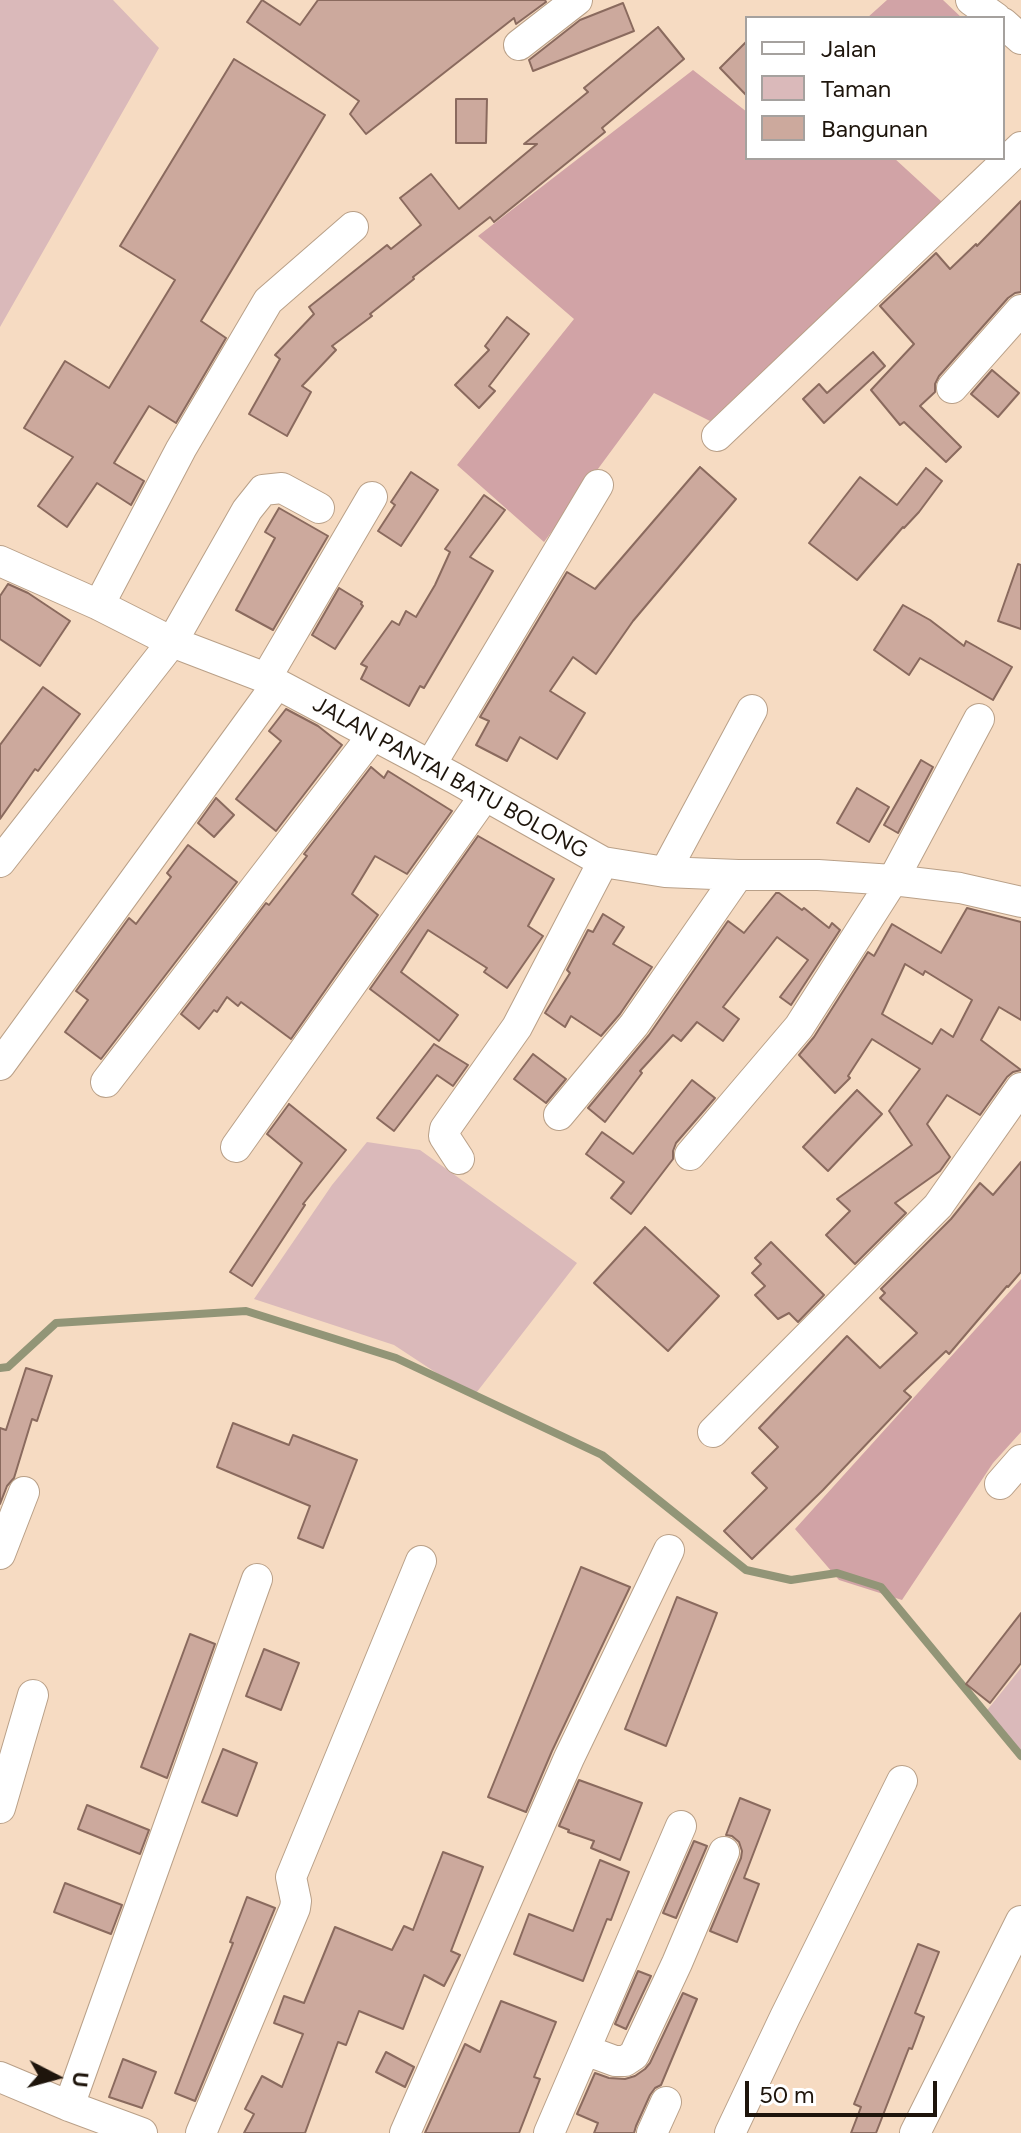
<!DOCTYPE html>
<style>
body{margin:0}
#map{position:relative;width:1021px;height:2133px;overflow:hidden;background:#f6dbc2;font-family:Figtree,sans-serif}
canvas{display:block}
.legend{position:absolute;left:745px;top:16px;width:260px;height:144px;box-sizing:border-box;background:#fff;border:2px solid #a5a19e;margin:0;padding:10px 14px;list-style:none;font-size:24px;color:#1e150c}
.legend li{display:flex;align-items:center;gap:16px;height:40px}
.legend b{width:40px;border:2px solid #a5a19e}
.north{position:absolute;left:16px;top:2037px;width:80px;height:80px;-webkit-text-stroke:6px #fff;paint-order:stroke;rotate:96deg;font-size:22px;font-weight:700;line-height:32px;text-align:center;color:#1e150c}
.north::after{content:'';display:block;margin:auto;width:28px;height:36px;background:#1e150c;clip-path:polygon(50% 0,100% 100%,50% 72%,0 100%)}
.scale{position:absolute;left:745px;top:2081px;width:192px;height:36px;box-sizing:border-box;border:4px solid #1e150c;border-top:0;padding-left:10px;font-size:24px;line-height:28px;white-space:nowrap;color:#1e150c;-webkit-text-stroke:6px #fff;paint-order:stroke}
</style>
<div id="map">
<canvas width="1021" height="2133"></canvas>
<ul class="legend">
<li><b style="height:10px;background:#fff"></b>Jalan</li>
<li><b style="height:22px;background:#dab9ba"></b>Taman</li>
<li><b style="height:22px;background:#cca99d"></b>Bangunan</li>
</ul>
<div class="north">U</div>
<div class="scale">50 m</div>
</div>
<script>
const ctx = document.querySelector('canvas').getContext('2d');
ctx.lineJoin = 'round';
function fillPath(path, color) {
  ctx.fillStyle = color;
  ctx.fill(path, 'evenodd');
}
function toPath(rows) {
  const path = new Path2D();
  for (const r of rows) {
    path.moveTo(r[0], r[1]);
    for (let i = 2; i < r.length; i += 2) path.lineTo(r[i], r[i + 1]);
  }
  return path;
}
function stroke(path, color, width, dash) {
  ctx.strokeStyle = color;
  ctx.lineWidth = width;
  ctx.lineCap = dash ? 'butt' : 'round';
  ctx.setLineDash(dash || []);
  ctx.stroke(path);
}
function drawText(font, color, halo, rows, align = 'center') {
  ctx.font = font + ' Figtree,sans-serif';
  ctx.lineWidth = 6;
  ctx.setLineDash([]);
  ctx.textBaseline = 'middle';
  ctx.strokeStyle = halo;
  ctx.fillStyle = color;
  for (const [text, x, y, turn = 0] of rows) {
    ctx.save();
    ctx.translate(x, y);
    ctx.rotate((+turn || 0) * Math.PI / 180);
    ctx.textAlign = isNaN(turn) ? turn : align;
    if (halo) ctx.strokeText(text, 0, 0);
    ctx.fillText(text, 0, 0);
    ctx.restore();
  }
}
fillPath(toPath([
 [0,0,113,0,159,48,0,327],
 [367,1142,420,1150,577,1263,473,1397,394,1345,254,1299,332,1185],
 [1021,1668,1021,1756,984,1714]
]), '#dab9ba');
fillPath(toPath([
 [887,0,943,0,962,18,867,18],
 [693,70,747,112,747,158,894,158,942,202,710,421,654,393,544,542,457,465,574,319,478,236],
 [1021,1279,1021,1432,993,1463,902,1600,839,1580,795,1529]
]), '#d1a3a6');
stroke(toPath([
 [0,1368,8,1367,56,1323,246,1311,396,1358,602,1455,746,1570,791,1580,837,1573,881,1587,1021,1756]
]), '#929577', 8);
const building = toPath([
 [262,0,300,25,318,0,545,0,546,2,516,24,514,18,366,134,350,114,359,101,247,22,262,0],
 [623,3,634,31,533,71,529,60,580,20,623,3],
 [658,27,684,59,602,128,605,132,494,222,490,217,413,277,414,279,370,314,372,316,332,346,336,350,302,386,311,392,287,436,249,414,280,359,275,355,314,314,309,307,387,245,391,249,421,225,400,198,431,174,459,209,537,144,524,144,588,92,584,88,658,27],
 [747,41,747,96,720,68,747,41],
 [234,59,325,115,201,321,226,338,176,423,149,406,114,463,144,481,131,505,97,483,67,527,38,506,73,457,24,428,65,361,109,388,175,280,120,246,234,59],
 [456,99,487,99,486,143,456,143,456,99],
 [1021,201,1021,292,1015,293,1008,298,939,376,935,384,935,392,920,406,961,447,946,462,904,422,900,425,871,390,914,344,880,306,936,253,950,269,976,244,977,246,1021,201],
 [507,317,529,334,489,386,495,391,479,408,455,385,489,350,485,346,507,317],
 [873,352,885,366,824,423,803,399,819,384,827,393,873,352],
 [992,370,1019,393,998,417,971,394,992,370],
 [700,467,736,499,633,621,596,674,573,657,550,691,585,713,557,759,520,737,507,761,476,745,489,721,480,717,567,572,595,589,700,467],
 [926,468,942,481,919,512,904,528,903,527,857,580,809,543,860,477,897,505,926,468],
 [411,472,438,490,401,546,378,531,395,505,391,502,411,472],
 [484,495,505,510,470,557,493,571,424,688,420,686,409,706,361,679,367,667,361,664,392,621,399,625,406,611,416,617,435,585,450,552,445,549,484,495],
 [279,508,328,536,273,630,236,610,275,538,265,532,279,508],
 [1018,564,1021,565,1021,629,998,621,1018,564],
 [8,584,28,593,70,621,40,666,0,639,0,596,8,584],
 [339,588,362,602,361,604,363,606,335,649,312,635,339,588],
 [903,605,930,620,964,646,966,641,1012,667,993,700,920,658,909,675,874,650,903,605],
 [43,687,80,714,38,771,35,769,0,819,0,745,43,687],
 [286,709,318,726,342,745,276,831,236,799,281,741,269,731,286,709],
 [921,760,933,767,898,833,884,825,921,760],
 [371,767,384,778,388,771,452,811,407,874,375,856,352,894,378,915,291,1039,241,1002,238,1006,227,997,217,1012,214,1010,199,1029,181,1014,266,903,269,905,307,856,304,854,371,767],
 [857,788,889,807,869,842,837,823,857,788],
 [216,798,234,815,214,837,198,823,216,798],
 [478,836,554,879,528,926,543,936,507,988,484,972,487,968,428,930,401,972,458,1015,439,1041,370,989,478,836],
 [188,845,237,882,101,1059,65,1032,88,1000,76,991,129,918,136,924,171,877,167,873,188,845],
 [776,893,779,893,802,910,804,908,829,928,832,923,840,930,791,1005,780,997,808,960,777,937,723,1007,739,1019,723,1041,697,1022,681,1041,673,1035,640,1071,642,1073,605,1122,588,1108,649,1035,728,921,744,933,776,893],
 [967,908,1021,922,1021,1020,999,1007,981,1040,1021,1070,1013,1072,1007,1077,980,1115,947,1095,927,1124,950,1157,940,1171,895,1203,906,1213,855,1264,826,1235,850,1211,837,1199,912,1145,889,1111,920,1069,872,1039,848,1076,850,1078,835,1093,799,1055,814,1037,868,952,874,956,892,924,941,953,967,908],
 [905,964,923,975,925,971,972,1000,953,1037,941,1029,932,1044,882,1014,905,964],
 [603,914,624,927,613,944,652,967,620,1014,601,1036,571,1016,565,1027,545,1013,570,973,567,970,586,934,588,930,593,932,603,914],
 [434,1044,468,1065,453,1086,437,1075,394,1131,377,1118,434,1044],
 [533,1054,566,1079,546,1103,514,1079,533,1054],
 [692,1080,715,1098,676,1143,673,1151,673,1159,631,1214,611,1198,624,1182,586,1154,602,1132,633,1154,692,1080],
 [857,1090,882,1114,828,1171,803,1147,857,1090],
 [289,1104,346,1150,303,1204,305,1205,252,1286,230,1272,302,1163,267,1134,289,1104],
 [1021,1162,1021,1272,1008,1287,1007,1286,949,1354,946,1351,904,1391,911,1397,823,1490,752,1559,724,1531,767,1488,752,1473,778,1447,759,1428,847,1336,880,1368,917,1333,880,1298,885,1293,881,1289,951,1219,980,1183,993,1195,1021,1162],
 [645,1227,719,1296,668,1351,594,1283,645,1227],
 [771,1242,824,1295,798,1322,789,1313,778,1319,755,1295,765,1286,752,1273,761,1264,755,1258,771,1242],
 [26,1368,52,1376,37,1421,32,1419,14,1478,7,1486,0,1504,0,1428,6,1430,26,1368],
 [233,1423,289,1445,293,1435,357,1460,323,1548,298,1538,310,1506,217,1467,233,1423],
 [581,1567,630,1587,552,1751,526,1812,488,1797,581,1567],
 [677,1597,717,1613,666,1746,625,1729,677,1597],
 [1021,1613,1021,1663,990,1703,966,1684,1021,1613],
 [190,1634,215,1644,167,1778,141,1767,190,1634],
 [264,1649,299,1663,281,1710,246,1696,264,1649],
 [223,1749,257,1763,237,1816,202,1802,223,1749],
 [579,1780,642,1803,620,1860,591,1848,594,1841,568,1832,569,1830,559,1826,579,1780],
 [740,1798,770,1810,744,1878,759,1884,737,1942,710,1931,741,1858,742,1851,739,1842,732,1836,726,1835,740,1798],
 [87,1805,149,1830,140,1854,78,1829,87,1805],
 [694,1841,707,1846,676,1918,663,1913,694,1841],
 [443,1852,483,1867,451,1951,460,1955,444,1986,424,1975,403,2029,359,2011,346,2045,338,2042,305,2133,244,2133,254,2114,245,2109,262,2076,282,2087,303,2034,274,2023,284,1996,304,2003,335,1927,392,1950,404,1926,413,1930,443,1852],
 [600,1860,629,1872,611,1920,607,1919,583,1981,514,1954,529,1914,573,1931,600,1860],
 [65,1883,122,1905,111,1934,54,1912,65,1883],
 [247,1897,275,1908,195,2101,175,2093,233,1943,230,1942,247,1897],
 [918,1944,939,1952,915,2013,924,2017,912,2049,909,2048,876,2133,851,2133,861,2107,854,2104,918,1944],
 [638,1971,651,1976,626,2029,615,2024,638,1971],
 [683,1993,697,1999,661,2085,655,2088,650,2095,636,2126,634,2133,594,2133,598,2123,577,2114,595,2073,609,2078,625,2079,635,2076,645,2069,650,2063,683,1993],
 [501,2001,556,2022,534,2077,540,2079,519,2133,425,2133,465,2044,480,2052,501,2001],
 [386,2052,414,2067,405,2087,376,2072,386,2052],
 [123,2059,156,2072,142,2108,109,2097,123,2059]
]);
fillPath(building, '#cca99d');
stroke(building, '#8a6a5e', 2);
const minor = toPath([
 [971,0,996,18],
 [1003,23,1021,39],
 [519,45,577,0],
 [952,388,1021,310],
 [717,436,1021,147],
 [0,561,99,605,172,642,266,678,454,778,603,862,665,872,738,875,818,875,893,880,960,888,1021,902],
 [99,605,181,449,268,301,353,227],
 [266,678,372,497],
 [430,766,598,485],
 [0,862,172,642,247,510,263,490,282,488,319,508],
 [665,872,752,710],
 [0,1065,277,684],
 [106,1082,373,735],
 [559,1115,634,1025,738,875],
 [236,1147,484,797],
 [690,1155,799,1027,893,880,979,719],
 [459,1159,444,1136,445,1129,517,1027,603,862],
 [713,1432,938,1206,1021,1088],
 [1000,1484,1021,1460],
 [0,1554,24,1492],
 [0,1808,33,1695],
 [585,2050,615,2061,625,2061,634,2055,677,1963,724,1852],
 [0,2077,69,2106,142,2133],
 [69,2106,257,1579],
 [201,2133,295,1908,296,1901,291,1877,421,1561],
 [405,2133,569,1758,669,1550],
 [549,2133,681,1826],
 [652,2133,666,2102],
 [730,2133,785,2017,902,1781],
 [915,2133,1021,1921]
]);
stroke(minor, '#b9a088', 32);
stroke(minor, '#fff', 30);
drawText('22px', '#1e150c', '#fff', [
 ["JALAN PANTAI BATU BOLONG",450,778,29]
]);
</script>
